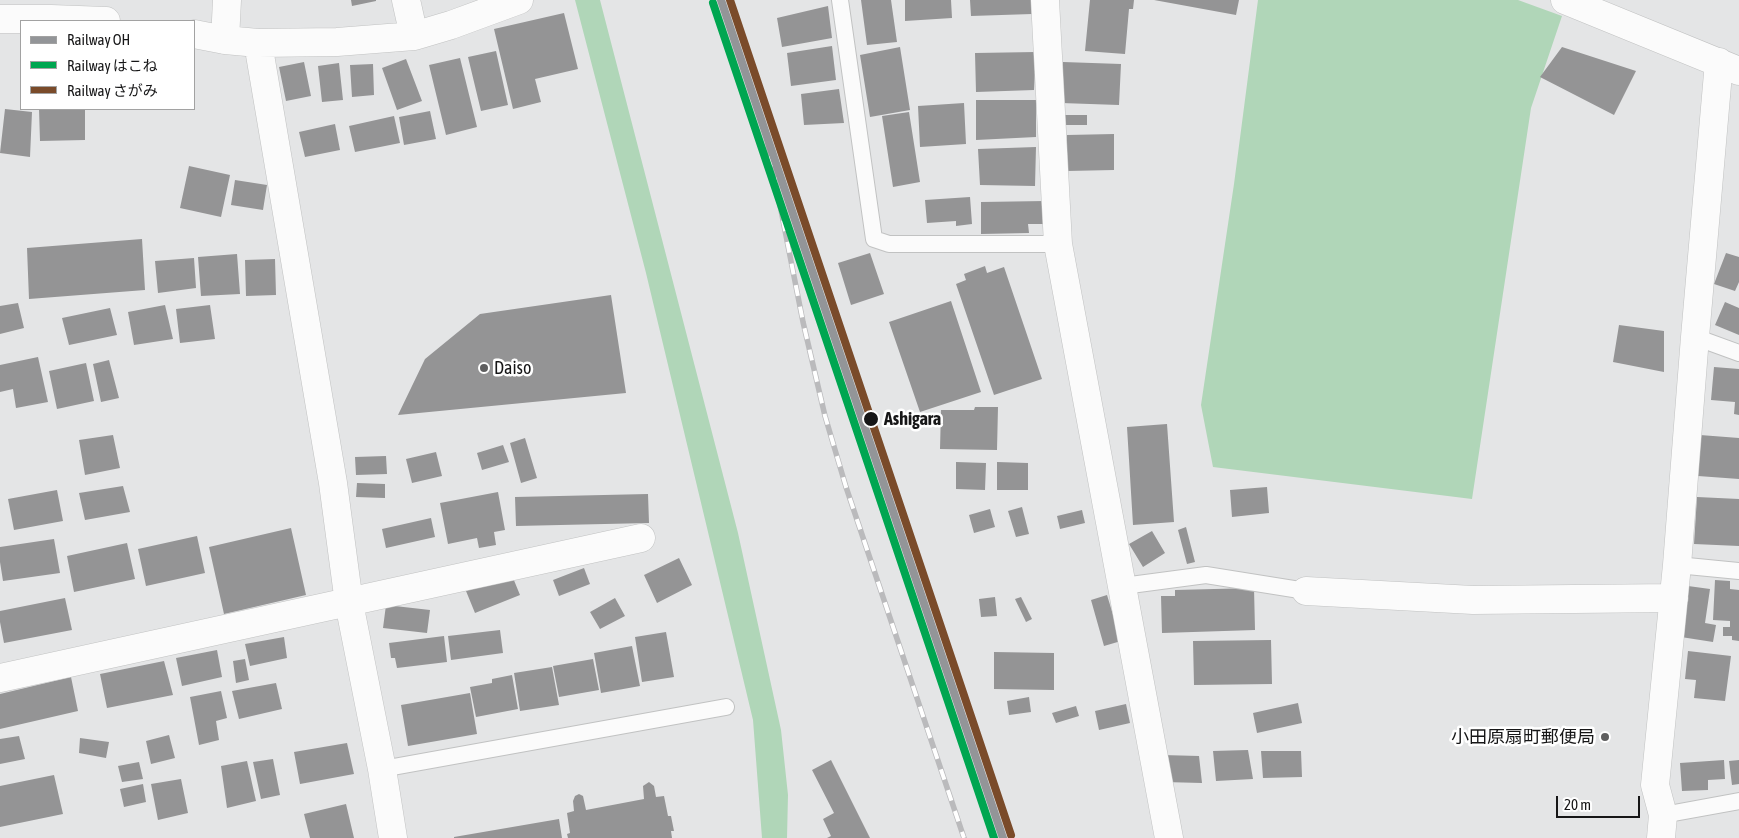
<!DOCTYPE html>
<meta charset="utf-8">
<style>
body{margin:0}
#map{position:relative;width:1739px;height:838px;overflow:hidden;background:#e4e5e6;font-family:"Asap Condensed","Noto Sans JP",sans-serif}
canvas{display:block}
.legend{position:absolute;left:20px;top:20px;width:175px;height:90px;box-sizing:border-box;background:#fff;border:1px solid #a2a2a2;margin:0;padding:6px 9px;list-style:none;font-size:15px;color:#161617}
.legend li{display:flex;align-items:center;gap:10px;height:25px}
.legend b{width:25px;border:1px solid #a2a2a2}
.scale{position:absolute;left:1556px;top:796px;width:84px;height:22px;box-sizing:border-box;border:2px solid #161617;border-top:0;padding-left:6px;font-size:15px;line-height:18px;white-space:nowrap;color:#161617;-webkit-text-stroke:4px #fff;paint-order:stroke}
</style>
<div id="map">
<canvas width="1739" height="838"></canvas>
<ul class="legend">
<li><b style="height:6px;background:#939598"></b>Railway OH</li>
<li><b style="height:6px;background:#00a651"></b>Railway はこね</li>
<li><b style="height:6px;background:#7a4b2a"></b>Railway さがみ</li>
</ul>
<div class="scale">20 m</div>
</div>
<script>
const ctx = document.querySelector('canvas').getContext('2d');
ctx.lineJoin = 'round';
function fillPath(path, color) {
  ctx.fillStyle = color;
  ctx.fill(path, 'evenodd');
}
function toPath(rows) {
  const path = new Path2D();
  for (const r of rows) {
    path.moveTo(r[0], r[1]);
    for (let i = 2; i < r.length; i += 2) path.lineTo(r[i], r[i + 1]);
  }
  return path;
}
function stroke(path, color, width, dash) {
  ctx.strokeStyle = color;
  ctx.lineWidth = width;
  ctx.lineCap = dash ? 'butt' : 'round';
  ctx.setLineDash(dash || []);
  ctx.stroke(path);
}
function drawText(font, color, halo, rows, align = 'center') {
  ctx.font = font + ' "Asap Condensed","Noto Sans JP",sans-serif';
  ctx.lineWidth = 5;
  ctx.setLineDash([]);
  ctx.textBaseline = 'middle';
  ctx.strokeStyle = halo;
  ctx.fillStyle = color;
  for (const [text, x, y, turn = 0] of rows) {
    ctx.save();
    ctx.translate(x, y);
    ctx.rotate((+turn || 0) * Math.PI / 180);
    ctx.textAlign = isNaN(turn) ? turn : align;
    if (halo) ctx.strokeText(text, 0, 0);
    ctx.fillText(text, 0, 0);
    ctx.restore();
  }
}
fillPath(toPath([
 [575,0,600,0,738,533,781,730,788,795,787,838,762,838,753,720,646,273],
 [1258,0,1518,0,1562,16,1531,108,1472,499,1213,467,1201,405,1234,184]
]), '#b0d6b8');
fillPath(toPath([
 [351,0,376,0,376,1,352,6],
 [861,0,891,0,897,42,867,45],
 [905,0,951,0,952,18,905,21],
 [970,0,1031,0,1032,14,971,16],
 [1090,0,1134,0,1133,9,1129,9,1125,54,1085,51],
 [1154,0,1239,0,1236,15],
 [828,6,832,38,782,47,777,18],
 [564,13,578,69,535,79,541,102,513,109,494,29],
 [832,46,836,80,791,86,787,53],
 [900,47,910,110,870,117,860,55],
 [1562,47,1636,71,1614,115,1540,77],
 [496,51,508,105,481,111,468,57],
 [1036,52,1034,90,976,92,975,53],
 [460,58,477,127,446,135,429,65],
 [406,59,422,101,397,110,382,68],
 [304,62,311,96,286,101,279,67],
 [1063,62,1121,64,1119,105,1061,103],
 [339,63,343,100,322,102,318,66],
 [373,64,374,95,352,97,350,65],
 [839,89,844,123,804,125,801,94],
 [976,100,1036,100,1036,137,976,140],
 [964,103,966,144,920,147,918,106],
 [5,109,32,112,30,157,0,153],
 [39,109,85,109,85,140,40,141],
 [430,111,436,139,404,145,399,117],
 [909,112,920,182,893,187,882,116],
 [1064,115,1087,115,1087,125,1064,125],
 [394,116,400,143,355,152,349,126],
 [335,124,340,150,305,157,299,132],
 [1114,134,1114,170,1067,171,1067,135],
 [1036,147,1035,186,980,185,978,149],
 [189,166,230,175,221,217,180,208],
 [235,180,267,185,263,210,231,205],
 [970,197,972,224,956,226,956,221,927,223,925,200],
 [1045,201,1045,224,1028,224,1029,233,981,234,981,202],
 [142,239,145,290,29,299,27,248],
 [870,253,884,294,851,305,838,263],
 [1726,253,1739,257,1739,282,1735,291,1714,284],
 [237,254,240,294,201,296,198,257],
 [194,258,196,288,158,293,155,261],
 [275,259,276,295,246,296,245,260],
 [985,266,987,273,1004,267,1042,379,994,395,956,284,966,280,964,274],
 [611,295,626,393,398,415,425,359,480,314],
 [951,301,981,392,920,412,889,322],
 [1725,302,1739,308,1739,335,1715,325],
 [18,303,24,328,0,334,0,306],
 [165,305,173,339,134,345,128,312],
 [210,305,215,339,180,343,176,309],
 [110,308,117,335,69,345,62,318],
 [1619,325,1664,331,1664,372,1613,362],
 [38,357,48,402,16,408,13,389,0,392,0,365],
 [109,360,119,398,101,402,93,364],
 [86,363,94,401,57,409,49,371],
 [1714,367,1739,369,1739,415,1734,414,1735,402,1711,400],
 [975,407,998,407,997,450,940,449,941,410,974,410],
 [1167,424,1174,522,1133,525,1127,427],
 [113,435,120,468,85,475,79,440],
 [1700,435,1739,438,1739,479,1698,476],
 [525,438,537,478,521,483,510,443],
 [503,445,509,462,482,470,477,453],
 [436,452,442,476,412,483,406,459],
 [386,456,387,474,356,475,355,457],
 [956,462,986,463,985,490,956,489],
 [997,462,1028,463,1028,490,997,490],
 [357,483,385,484,385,498,356,497],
 [123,486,130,512,85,520,79,493],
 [1267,487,1269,513,1232,517,1230,490],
 [57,490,63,521,14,530,8,499],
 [498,492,505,530,494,532,496,545,479,548,477,538,448,544,440,503],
 [648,494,649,523,516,526,515,497],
 [1697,497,1739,499,1739,546,1694,544],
 [1022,507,1029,534,1016,537,1008,511],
 [990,509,995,527,974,533,969,515],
 [1082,510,1085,523,1060,529,1057,516],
 [431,518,435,537,386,548,382,529],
 [1186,527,1195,562,1187,564,1178,530],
 [291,528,306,595,224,614,209,547],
 [1152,531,1165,553,1143,567,1129,544],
 [197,536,205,573,146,586,138,549],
 [54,539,60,573,3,581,0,562,0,547],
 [127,543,135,579,74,592,67,556],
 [679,558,692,585,657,603,644,575],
 [584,568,590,584,559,596,553,580],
 [511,573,520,595,475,613,466,591],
 [1715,580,1730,581,1730,589,1739,590,1739,641,1732,640,1732,636,1723,636,1723,627,1730,627,1730,621,1713,620],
 [1688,586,1710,589,1705,623,1716,625,1713,642,1681,637],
 [1254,588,1255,630,1162,633,1161,596,1175,596,1175,590],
 [1107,595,1121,641,1104,646,1091,600],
 [995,597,997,616,981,617,979,599],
 [1021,597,1032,619,1026,622,1015,599],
 [65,598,72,630,4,643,0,622,0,611],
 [615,598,625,616,600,629,590,612],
 [386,605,430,610,427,633,383,628],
 [500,630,503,653,451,660,448,636],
 [666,632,674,677,642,682,635,637],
 [444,636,447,662,397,668,395,658,391,658,389,643],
 [284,637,287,658,250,666,245,644],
 [1271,640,1272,684,1194,685,1193,641],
 [632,646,640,686,601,693,594,653],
 [217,650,222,677,182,686,176,658],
 [1688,651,1731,656,1725,701,1694,698,1696,680,1685,679],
 [994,652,1054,653,1054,690,994,689],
 [245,659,249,680,236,683,233,661],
 [593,659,599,690,559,697,553,666],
 [164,661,173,695,107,708,100,674],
 [552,667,559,705,520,711,514,673],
 [512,675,518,709,476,717,470,687,492,683,492,679],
 [71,677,78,711,0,729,0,694],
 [276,683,282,709,239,719,232,691],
 [221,691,227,718,216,721,219,740,199,745,190,697],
 [470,693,477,734,408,746,401,705],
 [1029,697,1031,712,1009,715,1007,701],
 [1298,703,1302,723,1257,733,1253,713],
 [1126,704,1130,723,1099,730,1095,711],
 [1076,706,1079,716,1056,723,1052,713],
 [169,735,175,758,151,764,146,741],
 [19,736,25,759,0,764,0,739],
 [80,738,109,742,106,758,79,753],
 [347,743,354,774,300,784,294,752],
 [1248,750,1253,779,1216,781,1213,751],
 [1261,751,1301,751,1302,777,1263,778],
 [1162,755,1199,756,1202,783,1164,782],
 [273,759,280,795,261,799,253,762],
 [831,760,870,838,827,838,831,836,823,819,834,813,812,770],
 [1724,760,1725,779,1708,780,1708,790,1682,791,1680,763],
 [1739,760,1739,784,1732,785,1729,761],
 [247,761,256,801,227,808,221,766],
 [139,762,143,779,122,782,118,766],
 [54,775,63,814,0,827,0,786],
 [181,779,188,813,158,820,151,784],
 [649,782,654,786,656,797,664,796,668,816,671,816,674,831,671,831,672,838,568,838,567,834,570,833,567,813,574,811,573,801,575,796,579,794,583,796,586,810,644,799,643,786],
 [143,784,146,802,124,807,120,789],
 [346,804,354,838,310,838,304,814],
 [559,819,562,838,454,838,454,837]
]), '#949495');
const lane = toPath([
 [840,0,874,239,889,244,1058,244],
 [1695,337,1739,353],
 [1677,565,1739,571],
 [1123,586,1206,575,1306,591],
 [382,769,726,707],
 [1663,815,1739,801]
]);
const street = toPath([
 [406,0,414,36],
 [1045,0,1058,244,1169,838],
 [1565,0,1739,71],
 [0,19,51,19,106,21],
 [194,34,225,40,258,43,337,42,414,36,451,25,519,0],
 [225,40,227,0],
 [258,43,333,483,349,603,382,769,393,838],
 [1306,591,1473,600,1674,598],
 [0,678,641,538],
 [1661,838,1663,815,1655,785,1677,565,1695,337,1719,62]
]);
stroke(lane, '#c1c2c2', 18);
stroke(street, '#c1c2c2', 29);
stroke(lane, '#fbfbfb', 16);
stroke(street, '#fbfbfb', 28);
const rail = toPath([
 [766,134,803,322,825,416,846,487,964,838]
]);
stroke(rail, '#bababc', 5.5);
stroke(rail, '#fff', 4, [11]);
stroke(toPath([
 [721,0,1003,838]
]), '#939598', 8);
stroke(toPath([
 [713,3,994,838]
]), '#00a651', 8);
stroke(toPath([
 [730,0,1011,835]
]), '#7a4b2a', 8);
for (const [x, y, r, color] of [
 [484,368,5,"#5e5e5f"],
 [871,419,8,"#161617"],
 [1605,737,5,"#5e5e5f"]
]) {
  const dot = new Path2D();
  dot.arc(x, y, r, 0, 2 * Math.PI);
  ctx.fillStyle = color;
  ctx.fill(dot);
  stroke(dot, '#fff', 2);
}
drawText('18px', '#161617', '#fff', [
 ["Daiso",494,368],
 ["小田原扇町郵便局",1595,737,"right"]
], 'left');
drawText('bold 18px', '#161617', '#fff', [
 ["Ashigara",884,419]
], 'left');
</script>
